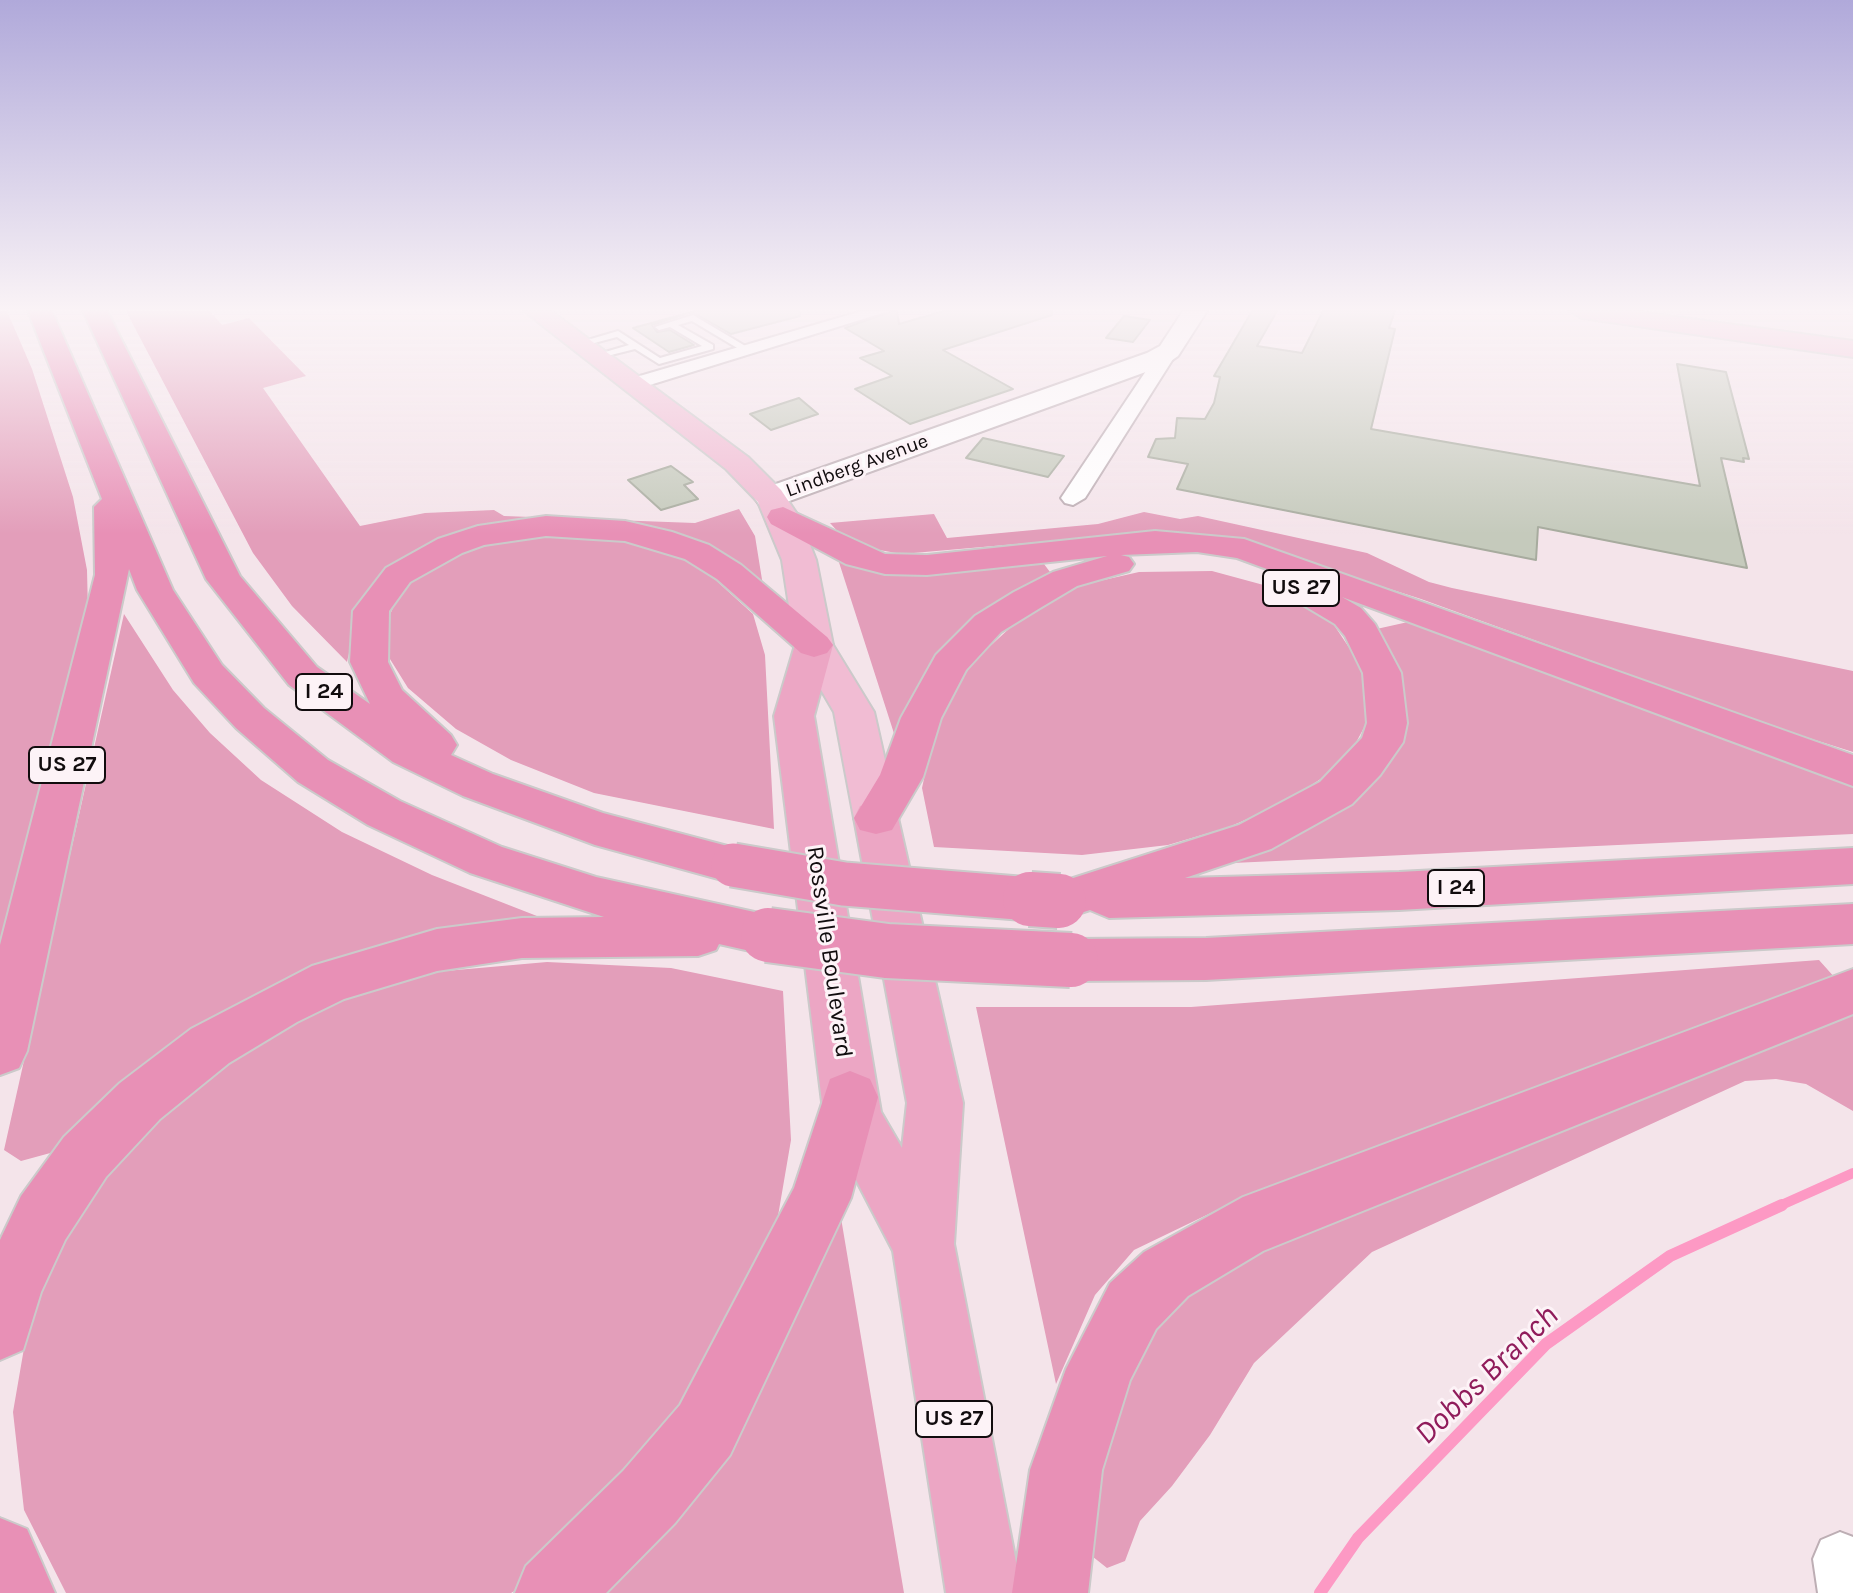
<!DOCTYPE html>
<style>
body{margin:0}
canvas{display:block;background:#f4e4ea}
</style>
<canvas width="1853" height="1593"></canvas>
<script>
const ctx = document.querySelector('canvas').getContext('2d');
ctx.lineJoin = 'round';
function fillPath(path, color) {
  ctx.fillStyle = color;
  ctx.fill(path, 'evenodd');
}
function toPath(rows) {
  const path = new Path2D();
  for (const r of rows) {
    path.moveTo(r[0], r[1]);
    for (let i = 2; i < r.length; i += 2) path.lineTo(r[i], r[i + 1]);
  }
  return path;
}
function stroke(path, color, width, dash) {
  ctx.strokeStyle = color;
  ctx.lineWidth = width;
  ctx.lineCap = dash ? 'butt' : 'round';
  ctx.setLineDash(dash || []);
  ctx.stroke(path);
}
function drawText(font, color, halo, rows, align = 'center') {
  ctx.font = font + ' Karla,sans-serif';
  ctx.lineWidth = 6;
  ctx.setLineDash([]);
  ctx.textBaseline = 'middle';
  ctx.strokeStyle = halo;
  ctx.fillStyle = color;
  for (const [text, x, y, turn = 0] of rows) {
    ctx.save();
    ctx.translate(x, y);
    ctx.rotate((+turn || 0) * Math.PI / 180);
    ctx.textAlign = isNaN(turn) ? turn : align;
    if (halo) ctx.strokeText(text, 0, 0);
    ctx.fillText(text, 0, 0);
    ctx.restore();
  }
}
fillPath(toPath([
 [0,311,7,311,32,369,73,497,87,570,88,612,0,978],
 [126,311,210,311,222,325,249,318,306,376,263,388,360,526,425,513,494,510,504,516,695,523,739,509,755,536,764,592,666,534,471,533,356,622,347,662,292,606,253,553],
 [1144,512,1180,519,1198,516,1367,553,1429,582,1452,588,1853,671,1853,752,1774,727,1421,599,1234,539,1143,533,902,554,868,548,840,534,830,523,934,514,947,538,1098,524],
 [586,536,635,543,688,561,710,575,753,614,765,655,774,829,594,793,511,760,456,729,408,688,385,651,386,624,398,596,418,576,446,558,489,545,540,537],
 [836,553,866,567,908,575,1044,564,1053,576,1007,600,899,749],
 [1212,571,1282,590,1332,622,1362,667,1367,722,1345,763,1284,803,1229,827,1168,845,1082,855,934,847,922,788,938,715,974,661,1025,614,1073,587,1139,572],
 [124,614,173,690,210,733,261,780,342,832,432,875,542,918,541,927,389,950,76,1146,21,1161,4,1150],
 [1417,620,1853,776,1853,834,1233,863,1274,845,1366,785,1372,630],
 [1819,960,1836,979,1215,1211,1134,1250,1095,1295,1056,1384,976,1007,1191,1007],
 [547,962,671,968,783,991,791,1140,772,1251,724,1356,535,1579,511,1593,66,1593,24,1510,13,1412,32,1302,70,1214,133,1134,221,1062,330,1004,434,972],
 [1853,1013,1853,1111,1806,1084,1776,1079,1745,1081,1372,1252,1254,1363,1210,1435,1172,1486,1140,1521,1125,1561,1107,1568,1073,1541,1100,1403,1172,1302,1275,1245],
 [840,1212,904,1593,602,1593]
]), '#e39eba');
stroke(toPath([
 [1777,1207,1853,1173]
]), '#fd99c4', 10);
stroke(toPath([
 [1320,1593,1358,1538,1546,1344,1670,1256,1782,1205]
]), '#fd99c4', 12);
const building = toPath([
 [695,311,799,311,800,316,731,334,692,312,652,325,657,332,670,330,694,345,669,352,633,328,695,311],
 [892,311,897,311,899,324,944,311,1052,311,1052,315,943,350,1013,389,910,424,855,389,892,376,860,358,884,351,845,328,892,311],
 [1252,311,1277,311,1257,346,1302,353,1323,311,1395,311,1389,328,1395,329,1371,429,1700,486,1677,364,1726,372,1749,459,1743,458,1744,462,1721,458,1747,568,1538,527,1536,560,1177,489,1188,464,1148,457,1156,439,1175,438,1177,418,1205,419,1214,403,1220,377,1214,376,1252,311],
 [1124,316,1150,320,1133,342,1106,338,1124,316],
 [799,398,818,414,771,430,750,414,799,398],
 [983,438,1064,456,1048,477,966,458,983,438],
 [671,466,693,482,684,485,698,499,661,510,628,480,671,466]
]);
fillPath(building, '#c5cabc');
stroke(building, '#a7ab9e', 2);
const service = toPath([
 [693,315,752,350,744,352,692,321,678,325,713,345,713,349,659,364,635,349,595,359,595,355,629,345,617,337,579,347,574,344,618,331,660,358,702,346,670,327,659,330,655,327,693,315]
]);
const minor = toPath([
 [862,311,889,311,640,388,633,390,623,384,626,380,862,311],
 [1169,345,1178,351,1085,498,1073,505,1065,503,1061,498,1162,347,1169,345],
 [1840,1532,1853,1537,1853,1593,1818,1593,1813,1559,1821,1540,1840,1532]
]);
const secondary = toPath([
 [1183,311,1207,311,1178,356,1165,365,781,504,770,507,759,504,754,497,759,490,1147,353,1160,346,1183,311]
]);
const primary = toPath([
 [524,311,551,311,748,457,781,490,799,517,816,560,833,645,874,712,898,818,892,830,876,834,860,830,854,818,834,712,795,645,782,560,758,502,726,469,524,311],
 [1570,311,1632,311,1853,341,1853,357,1582,318,1570,311]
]);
const trunk = toPath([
 [814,633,827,637,833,645,814,716,881,1112,902,1148,907,1103,854,818,860,806,876,802,892,806,898,818,963,1103,954,1244,1022,1593,946,1593,893,1251,824,1118,774,716,795,645,801,637,814,633]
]);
const motorway = toPath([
 [28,311,52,311,173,590,222,665,264,708,328,760,400,801,502,847,596,877,768,915,786,921,793,935,786,949,768,955,719,944,716,950,698,956,522,958,437,971,344,999,297,1022,229,1063,160,1119,106,1177,65,1240,41,1292,23,1350,0,1360,0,1240,21,1196,64,1137,120,1083,191,1029,312,966,437,929,522,918,604,917,470,873,368,825,298,782,236,728,194,683,137,590,129,569,27,1051,19,1068,0,1075,0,945,95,575,94,507,102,499,28,311],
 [83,311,107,311,240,576,317,667,370,704,350,662,353,611,386,568,438,539,478,526,546,516,625,521,672,532,709,545,741,565,827,637,833,645,827,653,814,657,801,653,717,579,685,559,625,541,546,536,484,545,462,553,410,582,389,611,388,662,402,690,451,735,457,745,451,755,493,774,603,813,750,852,756,865,750,878,733,883,595,845,463,796,393,762,289,685,206,579,83,311],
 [783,507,885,554,927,555,1155,531,1244,539,1853,755,1853,786,1342,597,1361,608,1375,624,1401,673,1407,723,1403,742,1380,775,1352,804,1271,849,1185,878,1399,872,1853,848,1853,884,1399,910,1109,918,1090,910,1059,920,1042,914,1035,901,1042,888,1239,825,1320,782,1362,738,1367,723,1363,673,1345,636,1335,624,1288,596,1283,588,1294,579,1237,558,1197,552,1121,555,1129,557,1134,564,1129,571,1077,586,1040,608,1001,632,966,670,941,718,923,777,892,830,876,834,860,830,854,818,880,775,901,718,936,655,975,616,1014,592,1053,572,1107,556,927,575,885,574,846,564,771,524,767,517,771,510,783,507],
 [1853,904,1853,944,1206,980,1071,981,1053,975,1046,960,1053,945,1071,939,1206,938,1853,904],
 [1853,969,1853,1014,1263,1251,1188,1296,1156,1329,1130,1380,1102,1470,1088,1593,1012,1593,1030,1470,1066,1369,1110,1283,1144,1252,1243,1197,1853,969],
 [850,1071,870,1079,878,1097,851,1198,730,1455,675,1523,606,1593,515,1593,526,1566,623,1471,680,1405,794,1188,830,1079,850,1071],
 [0,1518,27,1529,55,1593,0,1593,0,1518]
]);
stroke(service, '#bdaeb4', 4);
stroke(minor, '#bdaeb4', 4);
stroke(secondary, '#bdaeb4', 4);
stroke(primary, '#cbcaca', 4);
stroke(trunk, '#cbcaca', 4);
stroke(motorway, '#cbcaca', 4);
fillPath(service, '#fff');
fillPath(minor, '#fff');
fillPath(secondary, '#fff');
fillPath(primary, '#f1bcd3');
fillPath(trunk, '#eca6c4');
fillPath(motorway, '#e890b6');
const motorwayBridgeFar1 = toPath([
 [733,865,844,884,1055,901]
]);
const motorwayBridge = toPath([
 [1030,899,1059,901],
 [768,935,887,951,1071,960]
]);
stroke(motorwayBridgeFar1, '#cbcaca', 47, []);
stroke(motorwayBridge, '#cbcaca', 58, []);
stroke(motorwayBridgeFar1, '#e890b6', 43);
stroke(motorwayBridge, '#e890b6', 54);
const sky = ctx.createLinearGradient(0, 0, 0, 534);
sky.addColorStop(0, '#b0a9da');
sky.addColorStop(0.58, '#faf3f6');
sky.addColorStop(1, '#faf3f600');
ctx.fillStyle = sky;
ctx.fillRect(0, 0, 1853, 534);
drawText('20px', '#110c0e', '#fdf3f7', [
 ["Lindberg Avenue",857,466,-20]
]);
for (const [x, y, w] of [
 [1301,588,76],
 [324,692,56],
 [67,765,76],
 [1456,888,56],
 [954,1419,76]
]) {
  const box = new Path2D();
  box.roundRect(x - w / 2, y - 18, w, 36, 6);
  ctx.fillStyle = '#fdf3f7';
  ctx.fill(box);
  stroke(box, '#110c0e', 2);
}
drawText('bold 22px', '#110c0e', null, [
 ["US 27",1301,588],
 ["I 24",324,692],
 ["US 27",67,765],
 ["I 24",1456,888],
 ["US 27",954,1419]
]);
drawText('24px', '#110c0e', '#fdf3f7', [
 ["Rossville Boulevard",829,952,82]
]);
drawText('italic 32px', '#901c5b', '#fdf3f7', [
 ["Dobbs Branch",1487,1375,-44]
]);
</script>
